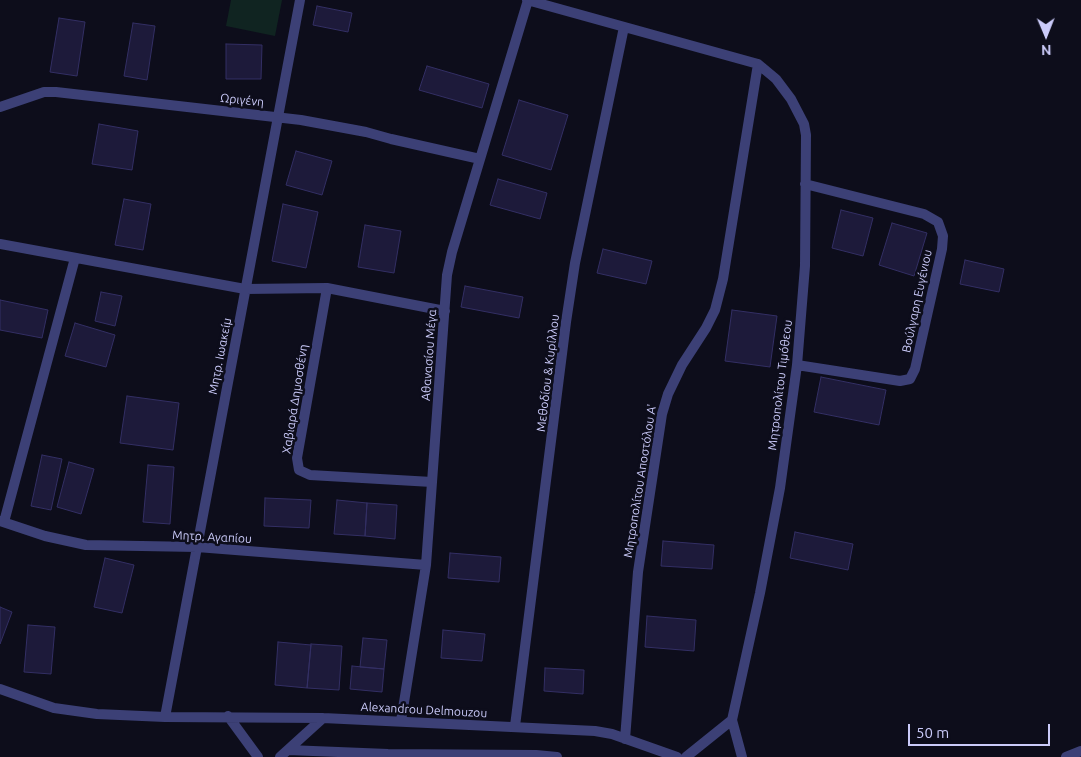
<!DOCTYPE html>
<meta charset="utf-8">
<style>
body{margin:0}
#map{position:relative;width:1081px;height:757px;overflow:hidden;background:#0d0d1b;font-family:Ubuntu,sans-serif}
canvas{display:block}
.north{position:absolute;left:1021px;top:10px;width:50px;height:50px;-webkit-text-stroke:4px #0d0d1b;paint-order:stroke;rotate:179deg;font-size:14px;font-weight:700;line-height:20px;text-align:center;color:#cbcbfa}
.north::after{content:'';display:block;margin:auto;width:18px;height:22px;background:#cbcbfa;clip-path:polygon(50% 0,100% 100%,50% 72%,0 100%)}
.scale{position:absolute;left:908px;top:724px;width:142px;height:22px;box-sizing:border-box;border:2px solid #cbcbfa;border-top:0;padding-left:6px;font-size:15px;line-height:18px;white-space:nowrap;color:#cbcbfa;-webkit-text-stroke:4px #0d0d1b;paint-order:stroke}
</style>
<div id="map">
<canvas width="1081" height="757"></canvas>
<div class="north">N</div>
<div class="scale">50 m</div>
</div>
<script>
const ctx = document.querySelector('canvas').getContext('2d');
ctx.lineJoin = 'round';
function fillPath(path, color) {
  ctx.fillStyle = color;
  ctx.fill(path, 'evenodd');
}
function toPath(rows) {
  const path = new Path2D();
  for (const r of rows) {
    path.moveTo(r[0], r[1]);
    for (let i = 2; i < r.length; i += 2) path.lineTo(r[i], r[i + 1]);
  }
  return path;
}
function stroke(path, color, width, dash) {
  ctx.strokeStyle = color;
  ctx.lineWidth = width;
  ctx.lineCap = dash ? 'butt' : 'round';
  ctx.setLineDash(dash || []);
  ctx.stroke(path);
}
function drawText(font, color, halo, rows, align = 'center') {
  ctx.font = font + ' Ubuntu,sans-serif';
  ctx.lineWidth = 5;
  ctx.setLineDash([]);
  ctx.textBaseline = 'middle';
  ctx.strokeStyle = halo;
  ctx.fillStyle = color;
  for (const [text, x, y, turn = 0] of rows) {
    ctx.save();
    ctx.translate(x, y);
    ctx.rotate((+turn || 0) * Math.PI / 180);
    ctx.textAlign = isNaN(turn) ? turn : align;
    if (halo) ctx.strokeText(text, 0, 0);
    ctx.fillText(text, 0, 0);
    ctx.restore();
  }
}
fillPath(toPath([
 [231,0,282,0,275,36,226,26]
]), '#102421');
const building = toPath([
 [317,6,352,13,348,32,313,25,317,6],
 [59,18,85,22,77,76,50,72,59,18],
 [133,23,155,26,147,80,124,76,133,23],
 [226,44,262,45,261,79,226,79,226,44],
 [427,66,489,84,482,108,419,90,427,66],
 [519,100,568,115,551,170,502,155,519,100],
 [99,124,138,131,132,170,92,164,99,124],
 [296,151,332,161,322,195,286,185,296,151],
 [498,179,547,193,540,219,490,205,498,179],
 [124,199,151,204,143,250,115,245,124,199],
 [283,204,318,212,306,268,272,261,283,204],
 [841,210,873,218,863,256,832,248,841,210],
 [892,223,927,233,914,276,879,265,892,223],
 [365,225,401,231,394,273,358,267,365,225],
 [603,249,652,261,646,284,597,273,603,249],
 [965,260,1004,269,999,292,960,284,965,260],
 [465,286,523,297,519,318,461,307,465,286],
 [101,292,122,296,115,326,95,321,101,292],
 [0,300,48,310,42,338,0,330,0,300],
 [732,310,777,316,770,367,725,361,732,310],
 [75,323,115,335,106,367,65,356,75,323],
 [821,377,886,390,879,425,814,412,821,377],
 [127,396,179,403,173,450,120,443,127,396],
 [42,455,62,459,51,510,31,506,42,455],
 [69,462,94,469,81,514,57,507,69,462],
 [148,465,174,467,170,524,143,522,148,465],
 [265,498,311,500,309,528,264,526,265,498],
 [337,500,367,503,365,536,334,534,337,500],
 [367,503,397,505,395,539,365,536,367,503],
 [795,532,853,544,848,570,790,558,795,532],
 [663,541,714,545,712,569,661,566,663,541],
 [450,553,501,557,499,582,448,578,450,553],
 [105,558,134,565,122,613,94,607,105,558],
 [0,607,12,612,0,644,0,607],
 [647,616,696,620,694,651,645,647,647,616],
 [28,625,55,627,51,674,24,672,28,625],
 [443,630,485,634,482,661,441,658,443,630],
 [363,638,387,640,384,669,360,667,363,638],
 [278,642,311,645,307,688,275,685,278,642],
 [311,644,342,646,339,690,307,688,311,644],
 [352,666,384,669,382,692,350,689,352,666],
 [545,668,584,670,583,694,544,691,545,668]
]);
fillPath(building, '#1d1a3a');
stroke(building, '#332f64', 1);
stroke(toPath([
 [527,0,758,64,776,79,791,99,804,124,806,135,805,266,797,365,780,488,760,593,732,720],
 [0,107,44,92,56,92,301,120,366,132,391,139,480,159],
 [0,244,245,289,327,288,445,311],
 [327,288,297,458,299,470,310,475,432,482],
 [797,365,900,381,910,379,915,369,942,249,943,236,938,222,924,214,805,184],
 [0,521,45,536,86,545,197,547,426,565],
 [4,522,75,258],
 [0,689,54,708,97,714,165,717,323,718,595,731,612,734,677,757],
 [228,716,258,757],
 [165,717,300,0],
 [401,721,426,565,447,275,452,252,528,0],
 [515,726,566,322,575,263,624,27],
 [625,739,638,572,662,414,668,394,682,365,706,328,715,310,723,279,758,64],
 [288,750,388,754,536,755,557,757],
 [280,757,323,718],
 [686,757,732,720,742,757],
 [1066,757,1081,751]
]), '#3c4076', 10);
drawText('12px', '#cbcbfa', '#0d0d1b', [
 ["Ωριγένη",242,100,6],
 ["Βούλγαρη Ευγένιου",917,301,-78],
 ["Αθανασίου Μέγα",429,355,-86],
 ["Μητρ. Ιωακείμ",220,356,-79],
 ["Μεθοδίου & Κυρίλλου",548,373,-83],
 ["Μητροπολίτου Τιμόθεου",780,385,-83],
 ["Χαβιαρά Δημοσθένη",295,399,-81],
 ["Μητροπολίτου Αποστόλου Α'",640,481,-81],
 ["Μητρ. Αγαπίου",212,537,3],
 ["Alexandrou Delmouzou",424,710,3]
]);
</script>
